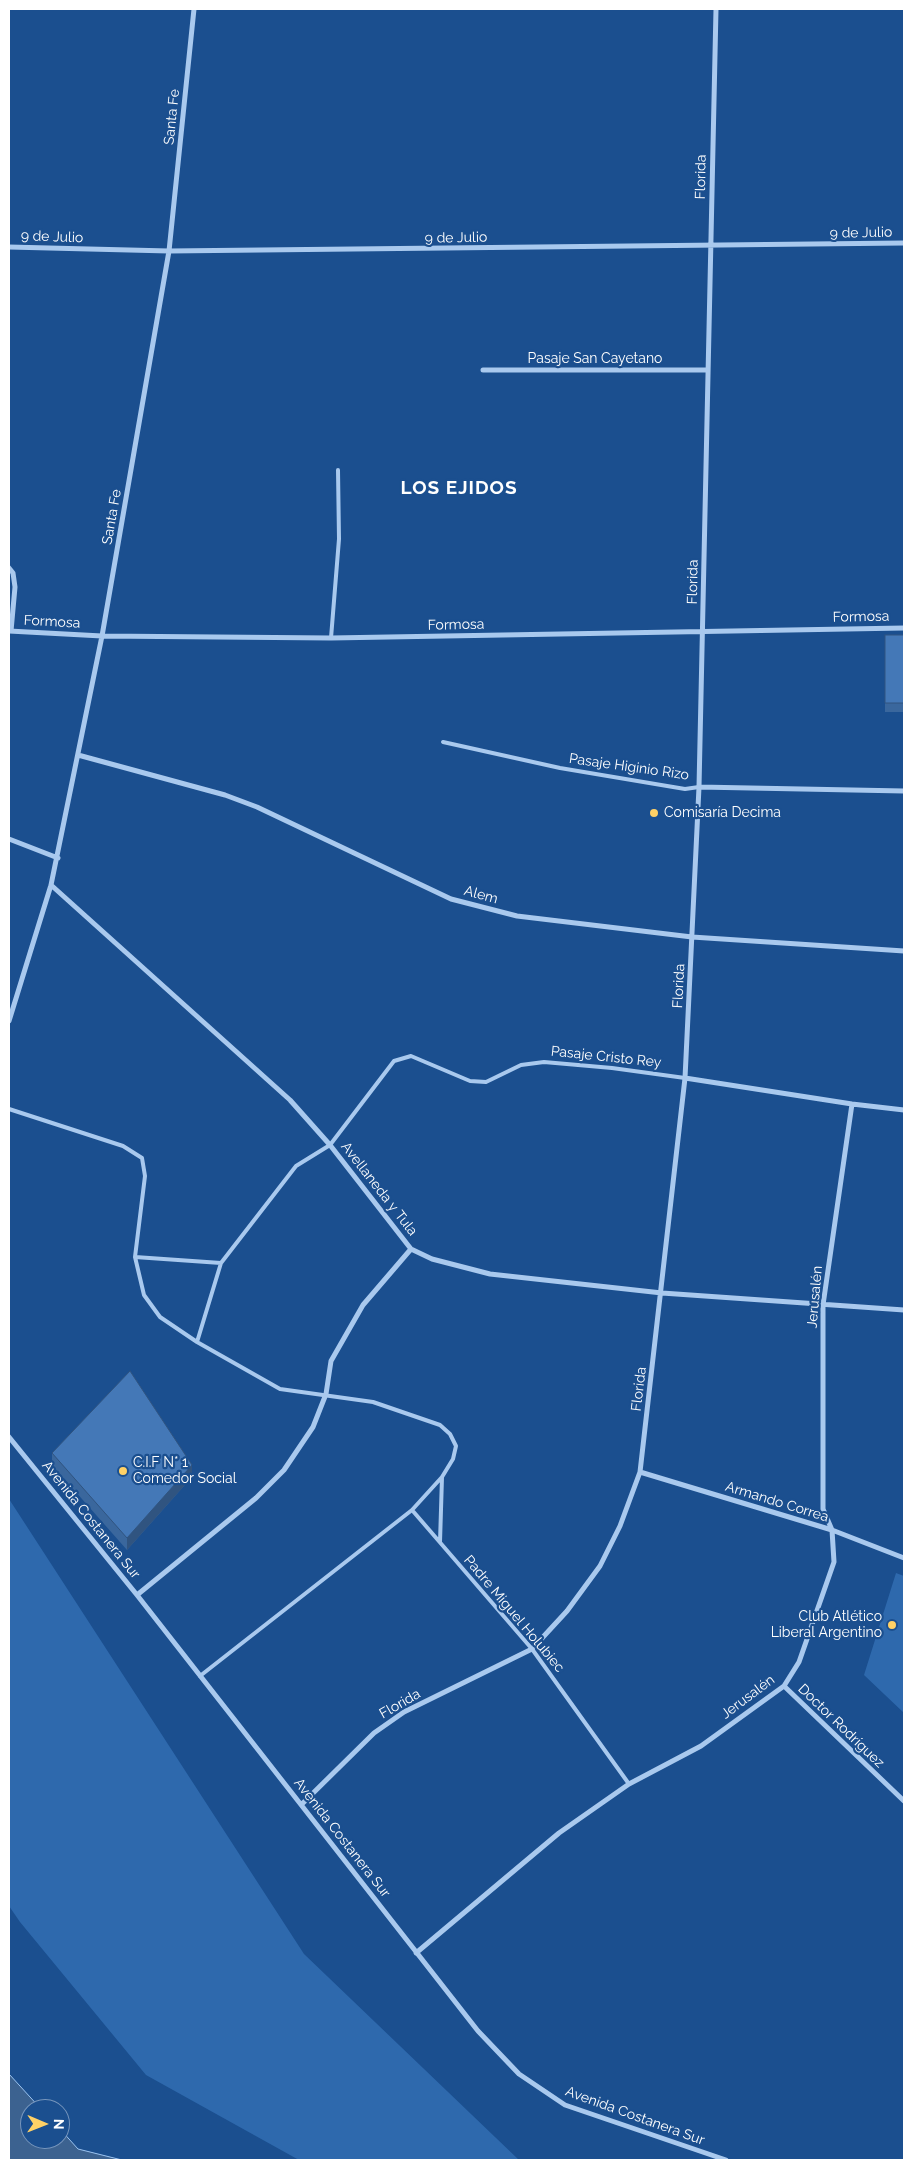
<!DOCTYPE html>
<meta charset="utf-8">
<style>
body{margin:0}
#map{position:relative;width:913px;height:2169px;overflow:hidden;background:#1b4f8f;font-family:Raleway,sans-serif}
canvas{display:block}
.frame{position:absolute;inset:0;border:10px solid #fff;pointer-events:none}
.north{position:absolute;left:20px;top:2099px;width:50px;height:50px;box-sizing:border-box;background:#1b4f8f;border:1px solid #7695bc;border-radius:50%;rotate:91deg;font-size:14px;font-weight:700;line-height:20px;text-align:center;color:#fff}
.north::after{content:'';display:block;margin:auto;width:18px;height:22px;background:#ffd166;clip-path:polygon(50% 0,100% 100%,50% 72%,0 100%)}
</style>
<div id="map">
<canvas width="913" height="2169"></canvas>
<div class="frame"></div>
<div class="north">N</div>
</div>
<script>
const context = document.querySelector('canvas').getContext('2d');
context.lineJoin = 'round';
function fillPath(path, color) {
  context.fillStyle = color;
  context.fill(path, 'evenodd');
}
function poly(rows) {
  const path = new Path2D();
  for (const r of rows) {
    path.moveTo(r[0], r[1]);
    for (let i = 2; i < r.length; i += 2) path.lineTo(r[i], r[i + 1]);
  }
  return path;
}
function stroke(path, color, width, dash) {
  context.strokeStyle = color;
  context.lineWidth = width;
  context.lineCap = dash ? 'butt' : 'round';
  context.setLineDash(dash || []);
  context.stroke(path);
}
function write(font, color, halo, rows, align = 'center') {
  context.font = font + ' Raleway,sans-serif';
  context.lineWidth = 4.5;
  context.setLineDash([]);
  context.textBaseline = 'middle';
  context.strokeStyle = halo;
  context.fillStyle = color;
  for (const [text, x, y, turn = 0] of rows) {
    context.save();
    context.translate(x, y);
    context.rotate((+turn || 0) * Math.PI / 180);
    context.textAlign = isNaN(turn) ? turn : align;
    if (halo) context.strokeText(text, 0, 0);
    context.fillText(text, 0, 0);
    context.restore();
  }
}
fillPath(poly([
 [9,1499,304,1954,519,2160,299,2160,146,2075,20,1922,9,1906],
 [896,1573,904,1576,904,1713,864,1675]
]), '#2e69ad');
const water = poly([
 [9,2074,41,2109,30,2109,30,2139,60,2139,60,2129,78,2149,122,2160,9,2160,9,2074]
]);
fillPath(water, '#3c6290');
stroke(water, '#9cc4f0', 1);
stroke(poly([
 [331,638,339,539,338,470],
 [443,742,560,768,685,789,699,787],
 [9,1109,123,1146,142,1158,145,1176,135,1257,144,1295,160,1317,197,1342,280,1389,373,1402,440,1425,450,1434,456,1446,453,1459,442,1477,412,1510,200,1676],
 [135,1257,221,1263],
 [197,1342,221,1263,296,1166,330,1145,394,1061,411,1056,470,1081,486,1082,521,1065,544,1062,612,1068,685,1078],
 [412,1510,532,1649,629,1784],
 [440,1542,442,1477]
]), '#a9c9ee', 4);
stroke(poly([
 [9,247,169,251,904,243],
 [483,370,708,370],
 [9,568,13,573,15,587,11,631],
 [9,631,102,636,331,638,904,628],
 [78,755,225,795,257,807,451,899,517,916,692,937,904,951],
 [699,787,904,791],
 [9,839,58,858],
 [51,885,290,1100,330,1145,411,1249,432,1259,490,1274,662,1293,904,1310],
 [9,1021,51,885,102,636,169,251,194,9],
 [685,1078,852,1104,904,1110],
 [9,1437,137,1595,478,2031,519,2074,565,2105,726,2160],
 [640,1472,832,1530,904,1558],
 [137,1595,256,1498,284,1470,313,1427,326,1394,331,1361,363,1305,411,1249],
 [784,1686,904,1801],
 [302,1804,374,1733,404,1712,532,1649,567,1611,600,1566,620,1526,640,1472,685,1078,699,787,716,9],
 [416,1953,559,1833,629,1784,701,1746,784,1686,799,1662,834,1562,832,1530,823,1509,823,1305,852,1104]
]), '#a9c9ee', 5);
fillPath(poly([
 [885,635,904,635,904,712,885,712],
 [52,1453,192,1477,127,1550,52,1465]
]), '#3a679d');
fillPath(poly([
 [192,1465,192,1477,127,1550,127,1538]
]), '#305480');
const building = poly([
 [885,635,904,635,904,703,885,703,885,635],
 [130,1371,192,1465,127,1538,52,1453,130,1371]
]);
fillPath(building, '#4478b7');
stroke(building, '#305480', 1);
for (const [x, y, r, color] of [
 [654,813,5,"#ffd166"],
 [123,1471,5,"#ffd166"],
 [892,1625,5,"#ffd166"]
]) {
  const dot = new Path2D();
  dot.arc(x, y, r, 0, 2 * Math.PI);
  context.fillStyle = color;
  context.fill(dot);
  stroke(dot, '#1b4f8f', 2);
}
write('14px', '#fff', '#1b4f8f', [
 ["Santa Fe",172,117,-84],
 ["Florida",701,177,-89],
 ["9 de Julio",861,233,-1],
 ["9 de Julio",52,237,2],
 ["9 de Julio",456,238,-1],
 ["Pasaje San Cayetano",595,359],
 ["Santa Fe",112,517,-80],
 ["Florida",693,582,-89],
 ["Formosa",861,617,-1],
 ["Formosa",52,622,3],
 ["Formosa",456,625,-1],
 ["Pasaje Higinio Rizo",629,767,8],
 ["Alem",481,895,15],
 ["Florida",679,986,-87],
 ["Pasaje Cristo Rey",606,1057,6],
 ["Avellaneda y Tula",379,1189,52],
 ["Jerusalén",815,1297,-85],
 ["Florida",639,1389,-83],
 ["Armando Correa",777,1502,17],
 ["Avenida Costanera Sur",91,1520,51],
 ["Padre Miguel Holubiec",514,1614,50],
 ["Jerusalén",748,1697,-37],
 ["Florida",400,1704,-30],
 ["Doctor Rodríguez",841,1726,44],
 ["Avenida Costanera Sur",342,1838,52],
 ["Avenida Costanera Sur",635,2116,20]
]);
write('14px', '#fff', '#1b4f8f', [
 ["Comisaría Decima",664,813],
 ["C.I.F N* 1",133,1463],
 ["Comedor Social",133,1479],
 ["Club Atlético",882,1617,"right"],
 ["Liberal Argentino",882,1633,"right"]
], 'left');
context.letterSpacing = '1px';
write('bold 19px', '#fff', '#1b4f8f', [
 ["LOS EJIDOS",459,488]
]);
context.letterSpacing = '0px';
</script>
